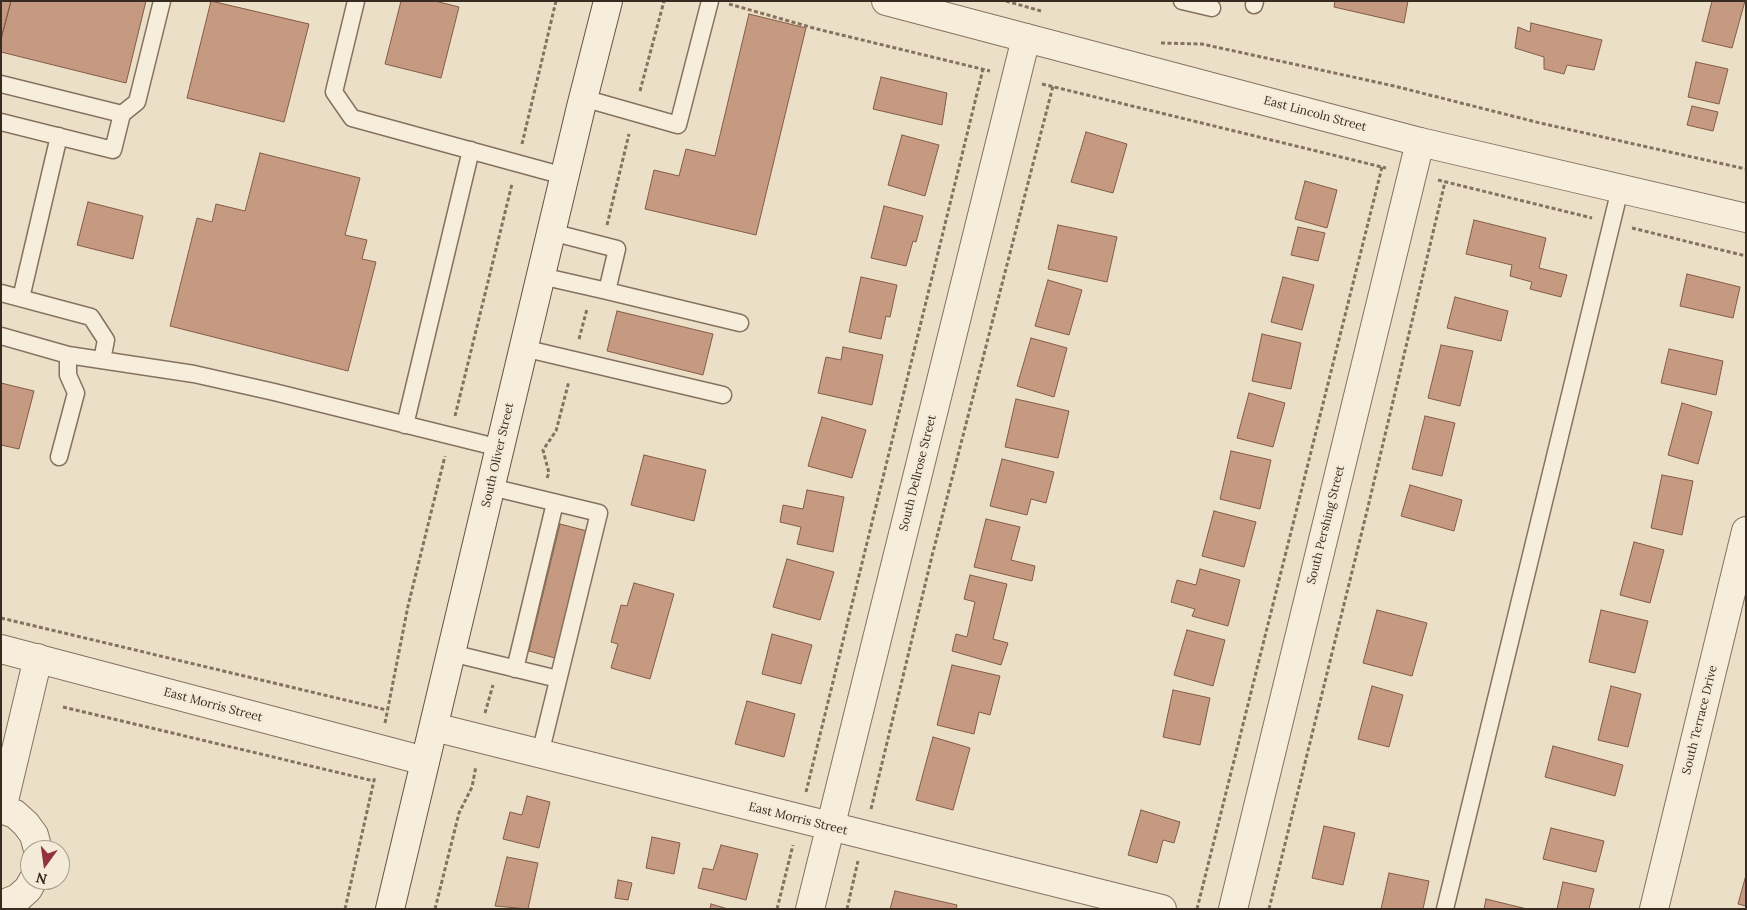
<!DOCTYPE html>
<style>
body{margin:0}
#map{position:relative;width:1747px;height:910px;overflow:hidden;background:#ebdfc8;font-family:Lora,serif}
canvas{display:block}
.frame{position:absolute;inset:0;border:2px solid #382b21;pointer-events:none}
.north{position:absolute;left:20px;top:840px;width:50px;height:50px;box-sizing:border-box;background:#f3ead7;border:1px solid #a89e8e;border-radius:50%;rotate:194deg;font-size:14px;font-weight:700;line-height:20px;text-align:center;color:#382b21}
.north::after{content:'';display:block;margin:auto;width:18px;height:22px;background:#913339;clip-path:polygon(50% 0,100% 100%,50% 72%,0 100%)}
</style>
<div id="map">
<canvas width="1747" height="910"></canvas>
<div class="frame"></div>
<div class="north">N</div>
</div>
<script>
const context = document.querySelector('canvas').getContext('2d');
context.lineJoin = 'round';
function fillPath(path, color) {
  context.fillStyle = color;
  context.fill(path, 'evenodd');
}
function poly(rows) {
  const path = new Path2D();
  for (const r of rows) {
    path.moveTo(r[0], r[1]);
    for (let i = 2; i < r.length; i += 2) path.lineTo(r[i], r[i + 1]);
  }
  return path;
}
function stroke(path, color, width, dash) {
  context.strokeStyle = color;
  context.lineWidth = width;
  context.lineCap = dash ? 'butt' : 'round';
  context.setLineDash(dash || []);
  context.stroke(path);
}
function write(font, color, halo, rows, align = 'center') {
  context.font = font + ' Lora,serif';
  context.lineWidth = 4.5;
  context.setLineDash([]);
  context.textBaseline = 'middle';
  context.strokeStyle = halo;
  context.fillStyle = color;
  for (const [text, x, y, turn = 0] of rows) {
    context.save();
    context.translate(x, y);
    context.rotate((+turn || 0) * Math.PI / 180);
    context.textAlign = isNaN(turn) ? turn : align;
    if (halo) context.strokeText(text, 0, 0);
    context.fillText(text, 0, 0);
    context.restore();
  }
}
const building = poly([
 [1,1,11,1,1,39,1,1],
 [11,1,146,1,126,83,1,52,1,39,11,1],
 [211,1,309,24,284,122,187,98,211,1],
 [401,1,435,1,459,7,441,78,385,64,401,1],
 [1335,1,1408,1,1404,23,1334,7,1335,1],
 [1712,1,1745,1,1732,48,1702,41,1712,1],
 [749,14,806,28,756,235,645,209,654,170,679,176,686,149,715,156,749,14],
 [1531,23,1602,40,1594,70,1567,65,1564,74,1544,69,1544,57,1515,48,1518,27,1530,32,1531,23],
 [1696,62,1728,69,1719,104,1688,97,1696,62],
 [881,77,947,93,942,125,873,109,881,77],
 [1692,106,1718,112,1713,131,1687,125,1692,106],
 [1086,132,1127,144,1113,193,1071,182,1086,132],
 [902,135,939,145,925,196,888,185,902,135],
 [260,153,360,178,345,235,367,240,362,259,376,262,348,371,170,326,197,218,212,222,216,204,245,211,260,153],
 [1305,181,1337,190,1327,228,1295,219,1305,181],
 [88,202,143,216,133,259,77,245,88,202],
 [884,206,923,216,916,242,913,241,906,266,871,258,884,206],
 [1474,220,1546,238,1539,268,1567,275,1561,297,1530,289,1532,282,1510,276,1512,265,1466,254,1474,220],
 [1058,225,1117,237,1107,282,1048,269,1058,225],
 [1298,227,1325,233,1318,261,1291,255,1298,227],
 [1687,274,1740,287,1733,318,1680,306,1687,274],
 [861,277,897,285,890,317,886,316,881,339,849,332,861,277],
 [1283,277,1314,285,1302,330,1271,322,1283,277],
 [1048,280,1082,290,1069,335,1035,326,1048,280],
 [1455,297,1508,311,1501,341,1447,328,1455,297],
 [617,311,713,334,703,375,607,351,617,311],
 [1262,334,1301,343,1291,389,1252,381,1262,334],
 [1031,338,1067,348,1054,397,1017,386,1031,338],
 [1441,345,1473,351,1460,406,1428,398,1441,345],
 [843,347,883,355,872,405,818,393,826,357,841,360,843,347],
 [1669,349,1723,361,1716,395,1661,383,1669,349],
 [1,383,34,391,19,449,1,445,1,383],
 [1249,393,1285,403,1273,447,1237,438,1249,393],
 [1016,399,1069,411,1058,458,1005,447,1016,399],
 [1682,403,1712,412,1698,464,1668,455,1682,403],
 [1425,416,1455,423,1442,476,1412,469,1425,416],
 [822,417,866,430,852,478,808,466,822,417],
 [1231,451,1271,460,1260,509,1220,499,1231,451],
 [644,455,706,470,694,521,631,505,644,455],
 [1002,459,1054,472,1046,503,1031,499,1027,515,990,506,1002,459],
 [1662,475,1693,481,1682,535,1651,528,1662,475],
 [1410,485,1462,500,1454,531,1401,516,1410,485],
 [807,490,844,497,833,552,797,544,801,527,780,522,783,505,803,509,807,490],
 [1214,511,1256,522,1244,567,1202,556,1214,511],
 [986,519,1020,527,1011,560,1035,566,1032,581,974,567,986,519],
 [560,524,587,531,555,658,529,651,560,524],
 [1634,542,1664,550,1650,603,1620,595,1634,542],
 [787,559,834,572,820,620,773,607,787,559],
 [1200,569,1240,580,1228,626,1192,616,1195,609,1171,602,1177,580,1196,585,1200,569],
 [970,575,1007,584,993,639,1008,643,1001,665,952,651,956,634,967,637,975,602,964,599,970,575],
 [634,583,674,594,650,679,611,668,618,644,611,642,621,605,627,606,634,583],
 [1377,610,1427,623,1412,676,1363,663,1377,610],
 [1601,610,1648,621,1635,673,1589,662,1601,610],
 [1187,630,1225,640,1213,686,1174,675,1187,630],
 [772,634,812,645,801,684,762,674,772,634],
 [952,665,1000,676,990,715,979,712,974,734,937,725,952,665],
 [1372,686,1403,695,1389,747,1358,739,1372,686],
 [1611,686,1641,694,1628,747,1598,740,1611,686],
 [1173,690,1210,698,1200,745,1163,737,1173,690],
 [747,701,795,714,784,757,735,744,747,701],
 [933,737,970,748,953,810,916,800,933,737],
 [1553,746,1623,765,1615,796,1545,777,1553,746],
 [527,796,550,802,539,848,503,839,510,812,522,815,527,796],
 [1141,810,1180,822,1174,843,1163,840,1157,863,1128,855,1141,810],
 [1324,826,1355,833,1343,885,1312,878,1324,826],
 [1551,828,1604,841,1596,872,1543,859,1551,828],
 [652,837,680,843,674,874,646,868,652,837],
 [721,845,758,854,746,900,698,888,703,868,713,870,721,845],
 [507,857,538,863,528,909,495,906,507,857],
 [1389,873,1429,881,1423,909,1381,909,1389,873],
 [1746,875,1746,906,1738,904,1746,875],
 [618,880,632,883,628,900,615,898,618,880],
 [1563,882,1594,889,1589,909,1557,909,1563,882],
 [895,891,957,905,956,909,890,909,895,891],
 [1486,899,1527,909,1484,909,1486,899],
 [711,904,728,909,710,909,711,904]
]);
fillPath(building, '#c69a81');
stroke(building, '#835b46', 1);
const service = poly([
 [356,1,334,92,352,118,564,176],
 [1182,1,1212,8],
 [1254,5,1255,1],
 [1,84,122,114,137,102,162,1],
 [583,98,678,125,710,1],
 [1,122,113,150,122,114],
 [541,276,607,291,617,249,551,232],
 [607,291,740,323],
 [1,293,91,317,106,340,102,360],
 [21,298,59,136],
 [1,336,68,355,194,374,274,392,500,448],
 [523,348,723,395],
 [405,425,471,150],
 [59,457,76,393,68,375,68,355],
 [491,487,599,513,540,754],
 [451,653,558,679],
 [515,669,555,503],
 [1445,909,1620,189]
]);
const minor = poly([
 [1,649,425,761],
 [434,727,1162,909],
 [1,809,15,814,26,824,34,835,38,850],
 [2,809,38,658],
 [1,905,18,898,28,889,33,880],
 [810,909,1026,38],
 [1233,909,1420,142],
 [1654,909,1746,531]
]);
const tertiary = poly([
 [886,1,1420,142,1746,218]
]);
const secondary = poly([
 [390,909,581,107,608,1]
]);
stroke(service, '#86715f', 19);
stroke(minor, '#86715f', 30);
stroke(tertiary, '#86715f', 30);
stroke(secondary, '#685342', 30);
stroke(poly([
 [1006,1,1041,11],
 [729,4,817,29,990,71],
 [1161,43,1202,44,1394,86,1540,123,1746,169],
 [1042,84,1386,168],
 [640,91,664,1],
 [522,144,556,1],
 [1438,180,1592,218],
 [607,225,629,134],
 [1632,228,1746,256],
 [579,339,587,309],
 [455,416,512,184],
 [547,478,549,473,543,450,556,431,569,381],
 [1,618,387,710],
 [63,707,374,781],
 [485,713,493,685],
 [385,723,408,606,445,456],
 [806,792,983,69],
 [871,809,932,556,1053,86],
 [345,909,375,776],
 [435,909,459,813,472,787,476,766],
 [777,909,793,845],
 [847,909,858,861],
 [1197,909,1382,167],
 [1269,909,1367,511,1445,182]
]), '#86715f', 3, [4, 2.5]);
stroke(service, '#f7eddb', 16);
stroke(minor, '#f7eddb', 28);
stroke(tertiary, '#f7eddb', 28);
stroke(secondary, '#f7eddb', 28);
write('12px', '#382b21', '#f3ead7', [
 ["East Lincoln Street",1315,114,15],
 ["South Oliver Street",498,455,-77],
 ["South Dellrose Street",918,473,-76],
 ["South Pershing Street",1326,525,-76],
 ["East Morris Street",213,705,15],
 ["South Terrace Drive",1700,720,-76],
 ["East Morris Street",798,819,14]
]);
</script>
